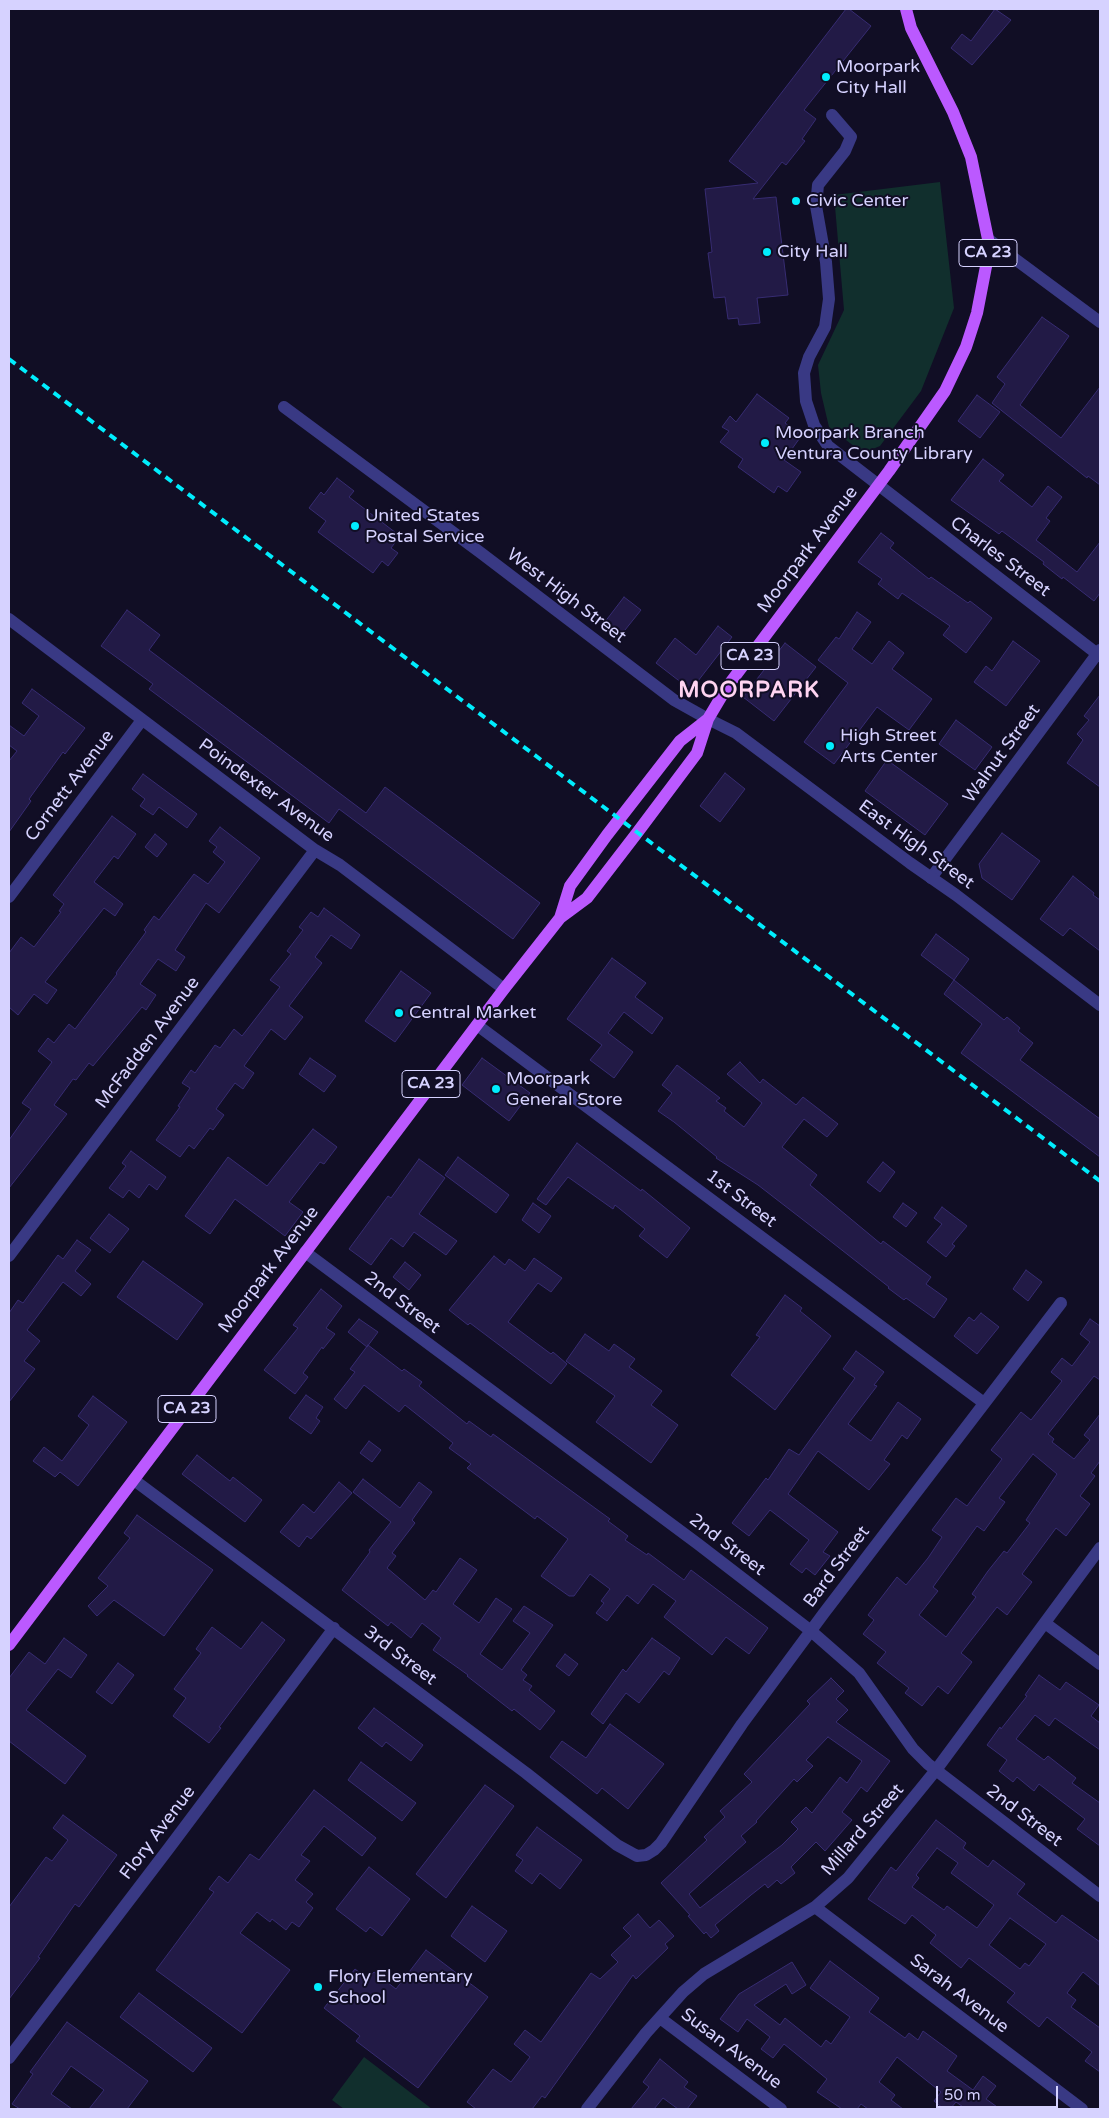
<!DOCTYPE html>
<style>
body{margin:0}
#map{position:relative;width:1109px;height:2118px;overflow:hidden;background:#110e25;font-family:"Varela Round",sans-serif}
canvas{display:block}
.frame{position:absolute;inset:0;border:10px solid #d6d2ff;pointer-events:none}
.scale{position:absolute;left:936px;top:2086px;width:122px;height:22px;box-sizing:border-box;border:2px solid #d6d2ff;border-top:0;padding-left:6px;font-size:15px;line-height:18px;white-space:nowrap;color:#d6d2ff;-webkit-text-stroke:4px #110e25;paint-order:stroke}
</style>
<div id="map">
<canvas width="1109" height="2118"></canvas>
<div class="frame"></div>
<div class="scale">50 m</div>
</div>
<script>
const context = document.querySelector('canvas').getContext('2d');
context.lineJoin = 'round';
function fillPath(path, color) {
  context.fillStyle = color;
  context.fill(path, 'evenodd');
}
function poly(rows) {
  const path = new Path2D();
  for (const r of rows) {
    path.moveTo(r[0], r[1]);
    for (let i = 2; i < r.length; i += 2) path.lineTo(r[i], r[i + 1]);
  }
  return path;
}
function stroke(path, color, width, dash) {
  context.strokeStyle = color;
  context.lineWidth = width;
  context.lineCap = dash ? 'butt' : 'round';
  context.setLineDash(dash || []);
  context.stroke(path);
}
function write(font, color, halo, rows, align = 'center') {
  context.font = font + ' "Varela Round",sans-serif';
  context.lineWidth = 4;
  context.setLineDash([]);
  context.textBaseline = 'middle';
  context.strokeStyle = halo;
  context.fillStyle = color;
  for (const [text, x, y, turn = 0] of rows) {
    context.save();
    context.translate(x, y);
    context.rotate((+turn || 0) * Math.PI / 180);
    context.textAlign = isNaN(turn) ? turn : align;
    if (halo) context.strokeText(text, 0, 0);
    context.fillText(text, 0, 0);
    context.restore();
  }
}
fillPath(poly([
 [940,182,954,308,921,391,880,446,863,453,829,427,821,393,818,365,844,310,834,195],
 [364,2057,432,2109,344,2109,332,2100]
]), '#112f2d');
const building = poly([
 [846,9,849,9,871,26,804,110,816,119,802,139,805,141,786,165,782,162,753,199,776,197,788,295,757,298,760,323,739,325,738,318,728,319,725,297,714,298,708,253,712,252,705,189,758,183,729,161,846,9],
 [995,9,1011,20,972,65,951,48,962,34,971,41,995,9],
 [1042,317,1069,336,1020,405,1061,438,1100,387,1100,485,1088,476,1087,478,992,403,1005,384,997,377,1042,317],
 [757,394,789,418,785,423,802,435,784,460,801,472,787,492,778,486,774,493,738,467,743,459,720,442,729,431,722,427,730,416,736,422,757,394],
 [977,395,1000,412,980,438,958,421,977,395],
 [983,459,1004,475,999,481,1032,507,1048,486,1062,497,1046,518,1050,521,1036,540,1077,572,1100,542,1100,593,1094,601,1063,577,1062,579,1043,564,1044,562,1002,531,999,534,951,500,983,459],
 [337,478,354,491,349,497,400,536,391,548,398,553,388,566,382,561,373,573,318,532,326,521,309,508,321,492,324,495,337,478],
 [881,533,894,543,890,548,929,579,931,577,968,603,970,601,992,618,966,653,943,635,950,626,902,593,898,599,878,584,882,579,858,562,881,533],
 [624,597,641,610,617,640,601,627,624,597],
 [127,610,160,635,149,650,366,813,385,787,540,903,513,939,339,809,329,823,149,689,153,684,101,646,127,610],
 [857,612,871,622,852,649,872,664,889,641,904,653,892,669,932,699,909,730,877,707,834,764,804,742,848,683,818,660,836,637,839,639,857,612],
 [718,626,732,637,691,690,656,663,675,638,696,655,718,626],
 [1013,641,1040,661,1006,706,974,682,986,666,992,671,1013,641],
 [785,643,816,667,774,721,743,697,785,643],
 [32,689,85,728,65,754,63,752,29,799,31,801,9,832,9,761,17,751,9,745,9,725,24,736,39,716,22,703,32,689],
 [1100,695,1100,787,1067,763,1083,740,1077,734,1089,720,1084,716,1100,695],
 [956,720,992,747,975,770,939,744,956,720],
 [887,760,948,804,925,835,865,791,887,760],
 [725,773,745,789,720,822,700,806,725,773],
 [143,774,197,814,187,828,159,807,153,815,140,806,145,799,132,789,143,774],
 [112,816,136,834,118,859,114,856,94,882,123,904,115,916,104,908,45,982,57,990,47,1004,34,994,18,1015,9,1007,9,953,21,937,34,947,61,912,59,911,64,904,53,895,112,816],
 [220,827,260,858,219,913,206,903,175,950,185,957,176,971,158,959,140,984,156,995,146,1010,142,1007,93,1066,89,1063,76,1080,73,1079,54,1105,67,1114,9,1188,9,1140,31,1109,22,1103,52,1062,38,1051,48,1038,54,1043,69,1024,75,1029,117,974,116,973,146,932,144,930,154,916,159,920,194,874,208,884,225,862,213,852,217,847,209,841,220,827],
 [1002,833,1040,861,1012,900,982,878,979,864,1002,833],
 [155,834,167,844,157,857,145,847,155,834],
 [1073,876,1094,893,1093,895,1100,900,1100,951,1070,928,1063,936,1040,919,1073,876],
 [324,908,360,935,351,949,331,935,315,957,322,963,289,1006,303,1017,285,1040,271,1029,244,1066,254,1073,243,1089,235,1083,216,1109,224,1115,213,1130,210,1128,194,1149,189,1145,180,1157,156,1140,180,1107,178,1106,190,1088,182,1083,191,1070,195,1073,215,1045,220,1048,234,1029,242,1036,280,987,270,980,291,954,287,951,303,930,299,927,311,912,318,917,324,908],
 [936,934,969,959,954,980,921,955,936,934],
 [612,958,646,983,635,997,663,1018,652,1034,624,1012,608,1033,633,1052,614,1078,590,1060,602,1045,567,1019,612,958],
 [401,971,431,993,395,1042,365,1021,401,971],
 [954,980,1004,1020,1007,1017,1020,1028,1018,1031,1033,1043,1020,1060,1100,1119,1100,1157,961,1053,982,1024,944,994,954,980],
 [310,1058,336,1076,324,1092,299,1074,310,1058],
 [482,1058,530,1093,509,1121,462,1085,482,1058],
 [740,1062,760,1083,763,1079,796,1105,803,1097,838,1124,827,1137,804,1119,782,1147,817,1175,810,1185,881,1244,883,1241,931,1277,926,1284,947,1299,934,1318,906,1298,904,1300,888,1288,889,1287,824,1236,758,1185,716,1158,717,1157,674,1122,658,1111,672,1093,662,1085,677,1065,720,1098,716,1101,726,1108,724,1111,744,1127,762,1103,727,1074,740,1062],
 [313,1129,337,1147,324,1164,320,1162,289,1202,303,1212,285,1236,235,1199,210,1234,185,1216,228,1157,267,1186,313,1129],
 [577,1143,641,1191,642,1189,690,1228,667,1258,639,1236,645,1229,615,1205,613,1209,568,1177,546,1205,537,1199,577,1143],
 [131,1151,166,1177,157,1190,149,1184,139,1198,129,1190,123,1198,109,1188,126,1166,122,1163,131,1151],
 [458,1157,509,1195,496,1213,445,1175,458,1157],
 [419,1159,445,1178,419,1214,457,1241,446,1255,414,1232,403,1247,391,1238,371,1265,349,1249,388,1196,391,1198,419,1159],
 [883,1162,895,1172,880,1192,867,1182,883,1162],
 [533,1203,551,1216,539,1233,522,1220,533,1203],
 [903,1203,917,1213,906,1227,893,1217,903,1203],
 [942,1207,967,1226,952,1244,955,1246,946,1257,927,1242,942,1224,934,1218,942,1207],
 [109,1214,129,1229,110,1253,90,1238,109,1214],
 [77,1240,91,1250,75,1271,91,1284,81,1296,63,1282,27,1330,40,1341,24,1361,35,1369,9,1402,9,1313,18,1300,23,1303,58,1255,63,1259,77,1240],
 [494,1256,505,1265,509,1259,525,1271,534,1258,562,1278,551,1292,538,1283,508,1322,551,1354,553,1352,567,1364,551,1384,470,1323,468,1325,449,1310,494,1256],
 [143,1261,203,1304,177,1340,117,1297,143,1261],
 [405,1262,421,1275,409,1290,393,1277,405,1262],
 [1026,1270,1042,1282,1028,1301,1013,1289,1026,1270],
 [321,1289,342,1306,326,1328,335,1334,323,1349,322,1347,303,1373,308,1377,295,1394,264,1370,298,1328,293,1325,321,1289],
 [785,1295,802,1308,800,1311,831,1336,775,1410,731,1375,760,1337,756,1335,785,1295],
 [981,1313,999,1327,977,1354,954,1336,969,1317,974,1321,981,1313],
 [359,1319,378,1332,367,1347,348,1332,359,1319],
 [1090,1319,1100,1326,1100,1380,1094,1376,1048,1434,1054,1439,1052,1442,1074,1459,1090,1440,1084,1435,1100,1414,1100,1461,1091,1473,1095,1476,1080,1496,1090,1504,1066,1536,1056,1528,1022,1574,1032,1582,1007,1615,997,1607,961,1653,972,1662,948,1694,938,1686,922,1706,905,1693,909,1688,877,1663,886,1652,863,1634,874,1620,868,1615,897,1577,906,1585,928,1558,942,1537,932,1530,956,1498,967,1506,1002,1459,991,1450,1021,1412,1031,1420,1062,1381,1051,1372,1062,1358,1072,1366,1090,1342,1080,1334,1090,1319],
 [1033,1454,1057,1474,1026,1520,1030,1523,1007,1553,1004,1551,988,1571,972,1594,976,1597,946,1637,919,1615,938,1591,933,1587,977,1526,984,1531,1005,1502,999,1498,1033,1454],
 [585,1334,609,1351,614,1344,635,1359,629,1367,662,1391,651,1405,678,1425,651,1463,596,1422,615,1396,566,1361,585,1334],
 [368,1345,402,1371,404,1369,422,1382,419,1386,467,1424,469,1421,491,1437,493,1434,610,1519,608,1521,628,1536,625,1540,647,1555,648,1553,684,1580,691,1570,768,1628,749,1654,726,1637,712,1655,664,1617,676,1601,653,1584,638,1604,627,1595,607,1621,596,1613,604,1603,601,1601,610,1589,590,1574,574,1596,569,1596,541,1576,568,1539,537,1516,535,1519,467,1468,471,1464,449,1448,453,1443,405,1405,399,1412,364,1385,346,1409,334,1399,355,1372,350,1369,368,1345],
 [856,1351,884,1372,874,1385,877,1386,848,1424,871,1441,898,1402,921,1419,907,1439,902,1435,884,1460,890,1464,869,1490,818,1451,788,1494,838,1532,823,1552,830,1556,815,1575,806,1568,802,1573,790,1564,809,1540,770,1510,749,1536,732,1523,766,1478,768,1480,789,1449,799,1455,855,1378,843,1369,856,1351],
 [306,1395,323,1407,316,1418,320,1421,311,1434,289,1418,306,1395],
 [93,1396,127,1422,78,1486,60,1472,55,1477,33,1461,44,1447,62,1461,89,1425,78,1416,93,1396],
 [369,1441,381,1450,372,1462,360,1453,369,1441],
 [197,1455,230,1481,233,1477,262,1500,245,1522,182,1474,197,1455],
 [363,1479,400,1508,419,1482,432,1492,412,1520,415,1523,392,1553,396,1556,387,1568,425,1600,433,1590,436,1592,460,1558,477,1570,453,1604,479,1623,496,1598,512,1609,480,1654,502,1670,530,1633,513,1621,524,1606,553,1625,521,1670,527,1675,523,1680,532,1686,529,1690,555,1711,540,1730,514,1709,512,1711,467,1676,468,1675,433,1650,441,1638,422,1623,411,1638,391,1622,388,1626,342,1590,370,1552,369,1550,391,1522,353,1492,363,1479],
 [339,1482,352,1493,311,1539,307,1536,299,1547,280,1532,303,1504,314,1513,339,1482],
 [137,1515,213,1570,164,1636,114,1600,97,1616,88,1606,108,1586,98,1578,130,1538,124,1533,137,1515],
 [262,1622,285,1640,219,1727,221,1728,209,1743,173,1716,186,1698,174,1689,201,1653,196,1649,212,1627,241,1649,262,1622],
 [64,1638,87,1655,71,1678,58,1669,26,1710,86,1756,65,1784,9,1741,9,1678,29,1652,45,1664,64,1638],
 [652,1638,680,1658,669,1675,664,1671,639,1703,626,1693,603,1724,591,1714,623,1669,626,1672,652,1638],
 [565,1654,578,1664,569,1676,556,1666,565,1654],
 [118,1663,134,1675,112,1704,96,1692,118,1663],
 [1039,1675,1060,1690,1066,1682,1099,1705,1091,1716,1100,1723,1100,1750,1055,1718,1049,1726,1035,1715,1016,1739,1044,1760,1048,1756,1076,1778,1072,1783,1100,1803,1100,1846,1077,1829,1085,1819,1039,1784,1034,1791,1017,1777,1013,1782,999,1771,1007,1760,987,1745,1000,1727,1001,1729,1027,1696,1025,1695,1039,1675],
 [831,1678,844,1691,836,1699,848,1710,836,1722,890,1761,867,1792,861,1787,842,1812,852,1820,825,1851,816,1842,791,1867,795,1873,781,1884,777,1880,768,1888,765,1884,751,1895,715,1925,719,1931,711,1938,706,1932,704,1934,688,1916,690,1915,661,1883,707,1840,704,1837,725,1817,720,1811,752,1782,744,1774,810,1704,807,1701,831,1678],
 [828,1737,862,1761,847,1783,840,1777,812,1813,806,1807,791,1822,798,1829,782,1845,700,1908,689,1894,746,1842,741,1836,757,1822,756,1821,794,1779,797,1782,813,1766,806,1760,828,1737],
 [374,1708,423,1745,411,1761,386,1742,382,1747,358,1728,374,1708],
 [610,1724,664,1764,628,1809,602,1788,597,1794,550,1757,562,1741,586,1758,610,1724],
 [361,1762,416,1803,402,1821,348,1780,361,1762],
 [485,1785,514,1806,446,1898,416,1874,485,1785],
 [314,1790,376,1838,362,1856,324,1826,301,1855,310,1861,295,1880,313,1894,306,1902,313,1908,299,1927,292,1922,286,1930,272,1919,270,1922,257,1912,240,1933,290,1970,242,2033,156,1970,214,1892,209,1889,219,1876,228,1883,250,1854,259,1860,314,1790],
 [63,1815,117,1855,79,1907,75,1904,38,1957,40,1958,9,1999,9,1907,46,1857,52,1861,68,1840,53,1828,63,1815],
 [936,1820,966,1843,963,1848,988,1867,993,1860,1025,1884,1017,1894,1056,1923,1062,1915,1100,1942,1100,1986,1083,1972,1067,1993,1076,2000,1071,2007,1100,2028,1100,2072,1085,2061,1092,2052,1047,2017,1039,2027,1007,2002,1015,1993,969,1958,961,1968,930,1943,936,1935,912,1915,905,1924,868,1899,891,1867,896,1871,936,1820],
 [937,1848,958,1863,951,1873,994,1905,977,1928,947,1906,944,1910,912,1887,919,1878,916,1875,937,1848],
 [1010,1918,1046,1944,1029,1966,1025,1963,1020,1969,989,1945,1010,1918],
 [537,1827,582,1860,560,1889,540,1873,532,1884,515,1871,523,1860,516,1855,537,1827],
 [369,1867,410,1899,382,1936,370,1927,366,1932,336,1909,369,1867],
 [472,1906,507,1931,485,1962,451,1936,472,1906],
 [638,1914,650,1928,659,1920,674,1936,665,1944,668,1948,636,1979,633,1975,545,2098,542,2096,532,2109,476,2109,467,2102,493,2069,511,2082,530,2057,514,2044,525,2030,541,2042,591,1973,600,1979,618,1962,611,1955,631,1936,623,1928,638,1914],
 [426,1950,488,1997,418,2088,356,2041,360,2036,324,2008,355,1969,368,1979,374,1972,396,1989,426,1950],
 [830,1961,879,1998,869,2012,905,2038,909,2033,918,2040,923,2031,957,2056,947,2071,973,2090,983,2076,996,2086,986,2099,1000,2109,966,2109,956,2102,950,2109,944,2109,934,2101,941,2092,897,2057,879,2082,895,2095,891,2100,903,2109,868,2109,861,2104,857,2109,842,2109,817,2092,827,2079,784,2044,773,2058,761,2049,770,2037,747,2019,738,2032,720,2019,739,1994,792,1962,806,1985,792,1994,786,1984,754,2005,780,2025,785,2018,821,2047,826,2040,831,2044,850,2017,810,1988,830,1961],
 [139,1993,212,2048,193,2072,120,2017,139,1993],
 [67,2022,148,2081,127,2109,89,2109,104,2090,71,2066,51,2094,72,2109,20,2109,12,2104,33,2074,30,2072,67,2022],
 [660,2059,688,2082,684,2087,697,2096,687,2109,678,2109,663,2098,654,2109,631,2109,649,2087,643,2082,660,2059]
]);
fillPath(building, '#221a46');
stroke(building, '#372c72', 1);
stroke(poly([
 [832,115,851,137,845,151,818,185,816,206,826,262,829,299,825,327,809,357,804,373,806,401,814,425,828,446,1100,656],
 [988,239,1100,322],
 [284,407,481,553,674,700,708,719],
 [9,619,315,850,340,865,504,989],
 [931,878,1100,650],
 [9,897,142,720],
 [477,1025,984,1403],
 [305,1252,698,1544,811,1631,859,1673,913,1749,928,1764,1100,1896],
 [9,1256,315,850],
 [134,1480,526,1773,617,1845,637,1856,646,1855,654,1850,661,1843,742,1724,824,1613,1061,1303],
 [1045,1623,1100,1664],
 [815,1907,1082,2109],
 [660,2018,781,2109],
 [9,2058,169,1848,334,1628],
 [587,2109,646,2033,683,1992,704,1974,815,1907,848,1878,936,1770,1100,1548]
]), '#393984', 12);
stroke(poly([
 [708,719,736,733,910,863,956,895,1100,1005]
]), '#393984', 12);
stroke(poly([
 [560,918,570,886,607,835,680,741,708,719],
 [9,1645,504,989,560,918,587,898,637,833,697,753,708,719,727,687,889,471,945,391,966,347,977,313,988,256,988,239,971,157,953,112,911,28,906,9]
]), '#bb59ff', 12);
stroke(poly([
 [9,359,1100,1181]
]), '#00edfd', 4, [8, 6]);
for (const [x, y, r, color] of [
 [826,77,5,"#00edfd"],
 [796,201,5,"#00edfd"],
 [767,252,5,"#00edfd"],
 [765,443,5,"#00edfd"],
 [355,526,5,"#00edfd"],
 [830,746,5,"#00edfd"],
 [399,1013,5,"#00edfd"],
 [496,1089,5,"#00edfd"],
 [318,1987,5,"#00edfd"]
]) {
  const dot = new Path2D();
  dot.arc(x, y, r, 0, 2 * Math.PI);
  context.fillStyle = color;
  context.fill(dot);
  stroke(dot, '#110e25', 2);
}
for (const [x, y, w] of [
 [988,253,58],
 [750,656,58],
 [431,1084,58],
 [187,1409,58]
]) {
  const box = new Path2D();
  box.roundRect(x - w / 2, y - 13.5, w, 27, 4);
  context.fillStyle = '#110e25';
  context.fill(box);
  stroke(box, '#d6d2ff', 1);
}
write('bold 16px', '#d6d2ff', null, [
 ["CA 23",988,253],
 ["CA 23",750,656],
 ["CA 23",431,1084],
 ["CA 23",187,1409]
]);
write('18px', '#d6d2ff', '#110e25', [
 ["Moorpark",836,67],
 ["City Hall",836,88],
 ["Civic Center",806,201],
 ["City Hall",777,252],
 ["Moorpark Branch",775,433],
 ["Ventura County Library",775,454],
 ["United States",365,516],
 ["Postal Service",365,537],
 ["High Street",840,736],
 ["Arts Center",840,757],
 ["Central Market",409,1013],
 ["Moorpark",506,1079],
 ["General Store",506,1100],
 ["Flory Elementary",328,1977],
 ["School",328,1998]
], 'left');
write('18px', '#d6d2ff', '#110e25', [
 ["Moorpark Avenue",808,550,-53],
 ["Charles Street",1000,557,37],
 ["West High Street",566,596,37],
 ["Walnut Street",1002,754,-54],
 ["Cornett Avenue",70,786,-53],
 ["Poindexter Avenue",266,791,36],
 ["East High Street",916,845,36],
 ["McFadden Avenue",148,1043,-53],
 ["1st Street",741,1199,37],
 ["Moorpark Avenue",269,1270,-53],
 ["2nd Street",402,1303,37],
 ["2nd Street",727,1545,37],
 ["Bard Street",837,1567,-53],
 ["3rd Street",400,1656,37],
 ["2nd Street",1024,1816,37],
 ["Millard Street",863,1830,-49],
 ["Flory Avenue",158,1833,-53],
 ["Sarah Avenue",959,1994,37],
 ["Susan Avenue",731,2049,37]
]);
context.letterSpacing = '1px';
write('bold 22px', '#ffd4f1', '#110e25', [
 ["MOORPARK",749,691]
]);
context.letterSpacing = '0px';
</script>
